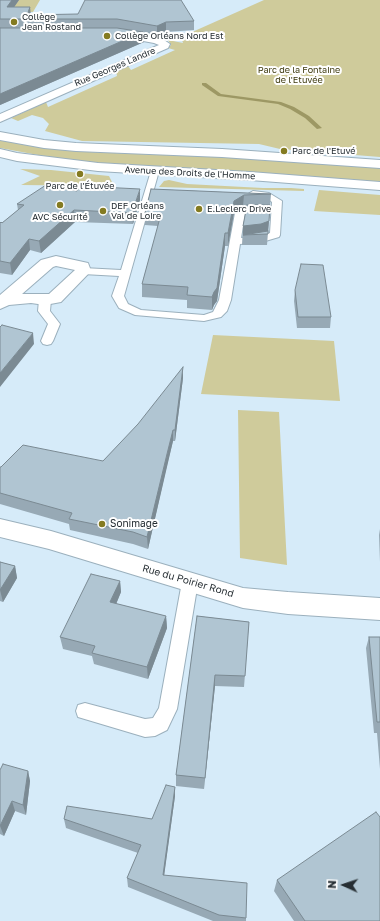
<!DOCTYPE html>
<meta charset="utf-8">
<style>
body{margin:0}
#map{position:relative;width:380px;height:921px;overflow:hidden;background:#d6ebf9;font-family:"Golos Text",sans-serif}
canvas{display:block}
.north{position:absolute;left:324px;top:865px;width:40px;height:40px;-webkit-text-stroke:3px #fff;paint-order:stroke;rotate:273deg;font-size:11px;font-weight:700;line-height:16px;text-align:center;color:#262e33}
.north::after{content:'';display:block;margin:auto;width:14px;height:18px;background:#262e33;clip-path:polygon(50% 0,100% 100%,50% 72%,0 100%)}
</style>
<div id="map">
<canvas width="380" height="921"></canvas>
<div class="north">N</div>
</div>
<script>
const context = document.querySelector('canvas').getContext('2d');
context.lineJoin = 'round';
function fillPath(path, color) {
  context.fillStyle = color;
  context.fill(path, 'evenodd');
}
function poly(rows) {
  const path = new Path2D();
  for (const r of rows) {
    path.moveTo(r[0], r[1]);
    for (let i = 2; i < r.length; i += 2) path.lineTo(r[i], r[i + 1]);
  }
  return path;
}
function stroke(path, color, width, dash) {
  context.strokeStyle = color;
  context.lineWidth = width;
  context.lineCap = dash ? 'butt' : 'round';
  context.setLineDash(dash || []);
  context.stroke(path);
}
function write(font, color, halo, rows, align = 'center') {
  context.font = font + ' "Golos Text",sans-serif';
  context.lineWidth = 4;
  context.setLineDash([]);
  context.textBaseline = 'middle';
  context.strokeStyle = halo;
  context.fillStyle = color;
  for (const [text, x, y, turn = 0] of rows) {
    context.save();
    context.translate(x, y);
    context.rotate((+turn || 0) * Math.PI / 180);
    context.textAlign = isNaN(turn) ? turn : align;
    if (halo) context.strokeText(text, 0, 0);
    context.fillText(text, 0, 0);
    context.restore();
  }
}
fillPath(poly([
 [0,0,40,0,33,12,0,12],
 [264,0,380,0,380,157,280,149,259,144,82,141,45,131,49,124,43,118,32,115,18,121,11,118,46,102,48,107,117,76,116,71,128,66,131,70,175,50,168,48,171,45,168,40,183,43,181,37],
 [2,140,44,148,88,152,219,157,380,168,380,182,318,177,116,165,71,161,0,148,0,141],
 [20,169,51,170,109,176,114,186,21,185,40,176],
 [169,180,187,184,263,188,291,188,304,189,304,191,159,187,164,181],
 [319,190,380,195,380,215,314,211],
 [213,335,334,341,340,401,201,394],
 [238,410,279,412,287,565,240,558]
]), '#cfcb9b');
fillPath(poly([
 [202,83,206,83,221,94,281,102,294,107,309,116,322,128,317,129,305,118,290,109,278,104,218,96,202,85,202,83]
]), '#9d9864');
const service = poly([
 [155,168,159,171,124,296,128,304,141,310,204,315,213,312,219,300,235,213,246,207,267,209,269,211,264,214,248,213,245,214,241,238,261,236,270,233,272,202,267,198,253,197,248,194,253,191,269,193,282,201,280,235,279,237,262,242,240,244,231,300,227,311,221,317,204,321,135,315,119,308,112,296,119,276,83,274,78,271,83,268,121,270,151,171,155,168],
 [45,297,51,300,50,311,60,324,53,341,51,344,47,345,43,344,41,341,48,324,38,311,39,300,45,297],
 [190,576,196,577,198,582,177,709,167,730,155,736,145,737,78,717,76,711,78,705,85,703,145,719,153,718,159,708,182,582,184,577,190,576]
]);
const minor = poly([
 [114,30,161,38,170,44,168,48,0,122,0,114,159,45,154,43,111,35,109,33,114,30],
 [56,256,88,263,91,271,61,302,45,305,31,303,9,305,0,309,0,295,41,260,56,256],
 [56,266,75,270,49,294,22,294,53,267,56,266],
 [0,519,51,531,243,588,288,592,380,598,380,620,288,614,243,608,49,549,0,537,0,519]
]);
const primary = poly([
 [0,132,44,140,76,143,222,149,380,160,380,168,222,157,76,151,44,148,0,140,0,132],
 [0,149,17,153,98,163,250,172,380,182,380,190,250,180,98,171,17,161,0,157,0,149]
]);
stroke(service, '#9bb0bd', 2);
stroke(minor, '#9bb0bd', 2);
stroke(primary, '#9bb0bd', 2);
fillPath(service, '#fff');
fillPath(minor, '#fff');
fillPath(primary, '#fff');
fillPath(poly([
 [0,0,19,0,14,7,30,15,194,21,194,30,166,32,157,36,143,33,144,42,0,105],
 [151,189,271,194,267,245,242,245,243,226,247,206,243,206,234,213,228,246,225,246,217,301,214,305,212,310,187,308,187,300,142,297,142,284,158,226,145,225,145,213],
 [77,191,140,200,133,224,75,222,41,253,30,250,12,275,0,273,0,223,2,223,18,210,17,204],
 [295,290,331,317,330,328,297,328,294,301],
 [183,378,175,441,173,441,167,465,148,549,133,544,70,530,69,524,0,504,0,467,103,461],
 [380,529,380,562,379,535],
 [0,562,15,566,17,578,3,602,0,601],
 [120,581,121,592,116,604,166,616,167,628,148,679,94,664,92,656,63,649,60,637],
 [197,616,249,622,244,687,215,686,204,789,176,786,176,775],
 [369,637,380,637,380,769,377,733,374,733,366,648],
 [0,770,28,771,30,781,26,815,15,811,4,836,0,834],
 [175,787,175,796,164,875,246,918,246,921,213,921,128,887,127,878,138,853,66,828,64,819,152,819],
 [277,880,380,921,294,921,274,891]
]), '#97a9b5');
fillPath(poly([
 [12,0,19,0,8,16,7,7],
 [30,7,31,16,27,15],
 [166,22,166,32,157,36,157,26],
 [143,32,144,42,0,105,0,94],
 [140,189,140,200,133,224,132,213],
 [244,195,243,206,234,213,228,246,228,233,234,201],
 [74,210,75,222,41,253,39,241],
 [269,221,268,232,243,235,243,226],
 [225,233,225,246,217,301,214,305,212,310,212,297],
 [29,239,30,250,12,275,10,263],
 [33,333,34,344,0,387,0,373],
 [183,367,183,378,175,441,175,430],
 [173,430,173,441,148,549,147,537],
 [15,566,17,578,3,602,0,590],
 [120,581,121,592,112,614,110,602],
 [166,616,167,628,148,679,147,667],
 [215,675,215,686,204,789,205,778],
 [28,771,30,781,26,815,23,805],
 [175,787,175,796,163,884,163,875],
 [12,801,15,811,4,836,0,826]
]), '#7b8a93');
const building = poly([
 [0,0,12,0,7,7,30,7,27,15,78,14,85,0,181,0,194,21,166,22,157,26,117,19,0,19,0,0],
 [0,28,117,28,143,32,0,94,0,28],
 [46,185,77,191,80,186,140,189,132,213,74,210,39,241,29,239,10,263,0,261,0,223,1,222,2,223,24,205,17,204,46,185],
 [151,189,271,194,244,195,234,201,228,233,225,233,217,288,214,292,212,297,187,295,188,287,142,284,161,214,145,213,151,189],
 [247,205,270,205,269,221,261,224,243,226,247,205],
 [268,231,268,234,243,235,268,231],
 [301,264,323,265,331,317,298,317,295,290,301,264],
 [2,325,33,333,0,373,0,327,2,325],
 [183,367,175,430,173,430,167,454,147,537,133,532,69,519,72,513,0,493,0,467,1,467,23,445,103,461,138,424,183,367],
 [0,562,15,566,0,590,0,562],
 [91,574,120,581,110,602,166,616,147,667,92,653,95,646,60,637,91,574],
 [197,616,249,622,245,676,215,675,205,778,176,775,197,616],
 [369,637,380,637,380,722,377,722,369,637],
 [3,764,28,771,23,805,12,801,0,826,0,770,3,764],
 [166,785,175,787,163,875,247,883,246,918,219,915,127,878,141,845,64,819,67,806,152,819,166,785],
 [376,812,380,817,380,921,305,921,277,880,376,812]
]);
fillPath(building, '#b0c5d2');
stroke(building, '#7b8a93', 1);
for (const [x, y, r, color] of [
 [14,22,4,"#847b21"],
 [107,36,4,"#847b21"],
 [284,151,4,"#847b21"],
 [80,174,4,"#847b21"],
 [60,205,4,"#847b21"],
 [199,209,4,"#847b21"],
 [103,211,4,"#847b21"],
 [102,524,4,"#847b21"]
]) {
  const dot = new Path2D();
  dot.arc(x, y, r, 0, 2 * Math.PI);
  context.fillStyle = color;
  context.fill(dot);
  stroke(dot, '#fff', 1.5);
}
write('9px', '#262e33', '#fff', [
 ["Collège",22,17],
 ["Jean Rostand",22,27],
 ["Collège Orléans Nord Est",115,36],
 ["Parc de l'Etuvé",292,151],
 ["Parc de l'Étuvée",80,186,"center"],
 ["DEF Orléans",111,206],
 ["Val de Loire",111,216],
 ["E.Leclerc Drive",207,209],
 ["AVC Sécurité",60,217,"center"]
], 'left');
write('9px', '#262e33', '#fff', [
 ["Rue Georges Landre",115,67,-23],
 ["Avenue des Droits de l'Homme",190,173,3]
]);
write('9px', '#3e3a0f', '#fff', [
 ["Parc de la Fontaine",299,70],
 ["de l'Etuvée",299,80]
]);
write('10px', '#262e33', '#fff', [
 ["Sonimage",110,524]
], 'left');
write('10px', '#262e33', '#fff', [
 ["Rue du Poirier Rond",188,581,16]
]);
</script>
